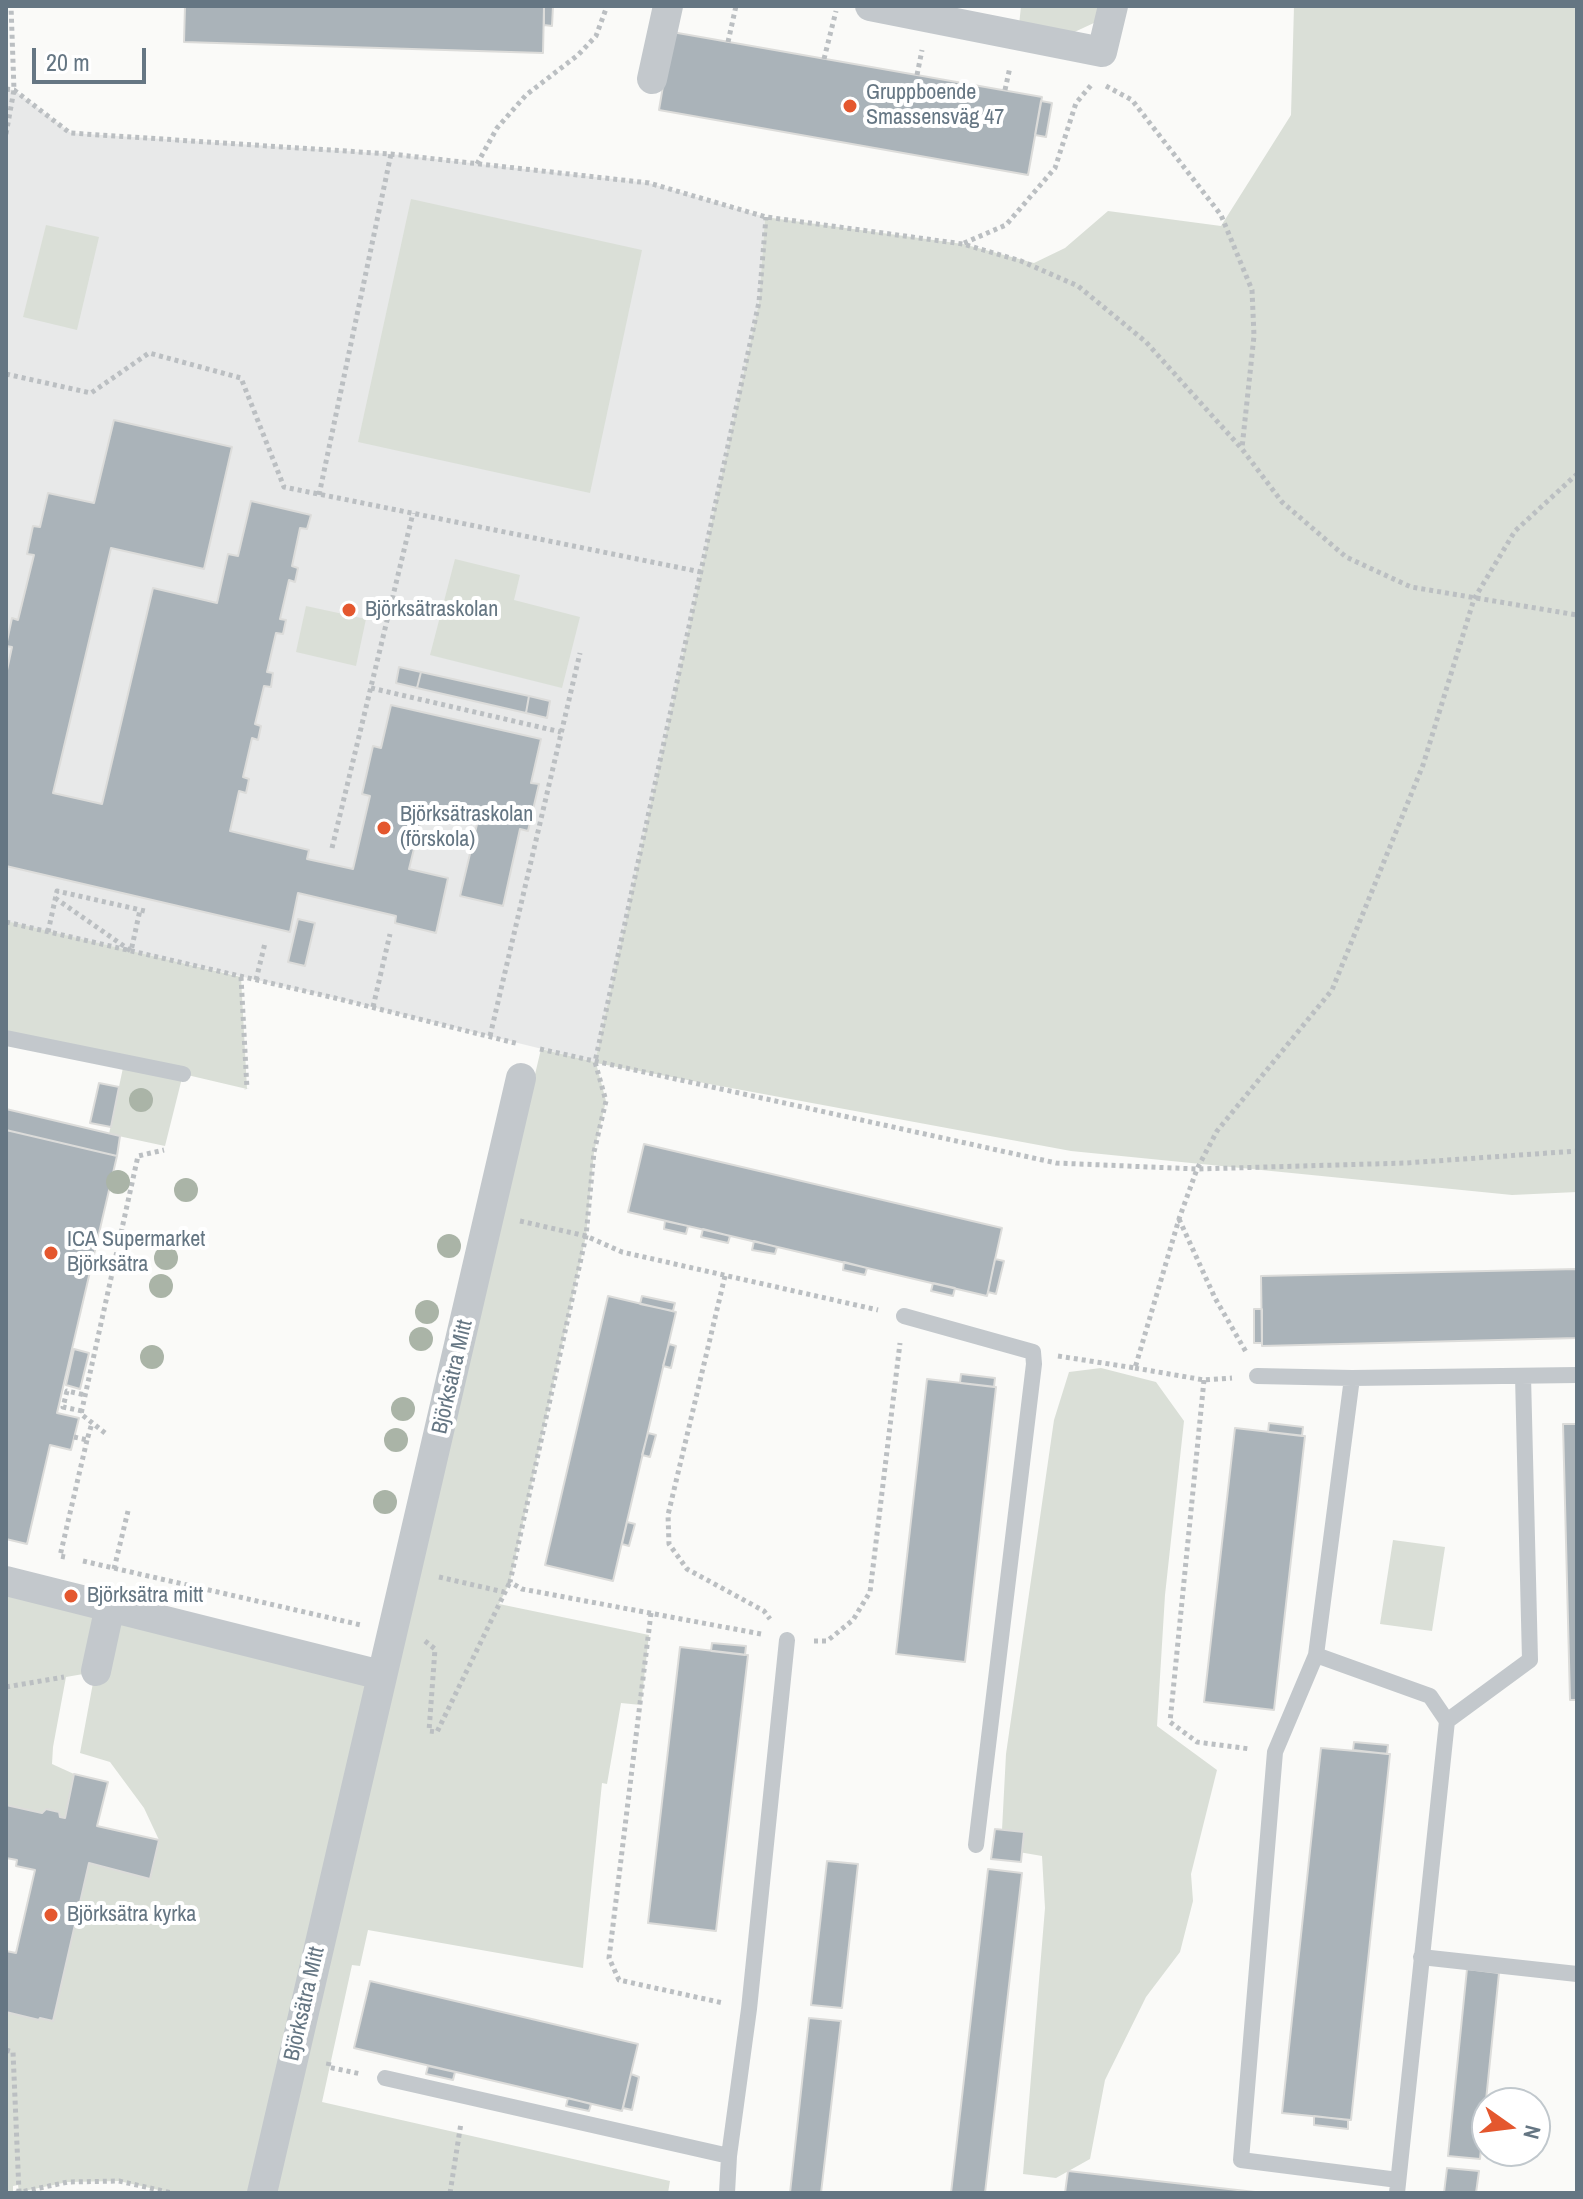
<!DOCTYPE html>
<meta charset="utf-8">
<style>
body{margin:0}
#map{position:relative;width:1583px;height:2199px;overflow:hidden;background:#fafaf8;font-family:"Archivo Narrow",sans-serif}
canvas{display:block}
.frame{position:absolute;inset:0;border:8px solid #657683;pointer-events:none}
.north{position:absolute;left:1471px;top:2087px;width:80px;height:80px;box-sizing:border-box;background:#fff;border:2px solid #c1c8cd;border-radius:50%;rotate:104deg;font-size:22px;font-weight:700;line-height:32px;text-align:center;color:#657683}
.north::after{content:'';display:block;margin:auto;width:28px;height:36px;background:#e4572e;clip-path:polygon(50% 0,100% 100%,50% 72%,0 100%)}
.scale{position:absolute;left:32px;top:48px;width:114px;height:36px;box-sizing:border-box;border:4px solid #657683;border-top:0;padding-left:10px;font-size:24px;line-height:28px;white-space:nowrap;color:#657683;-webkit-text-stroke:6px #fff;paint-order:stroke}
</style>
<div id="map">
<canvas width="1583" height="2199"></canvas>
<div class="frame"></div>
<div class="north">N</div>
<div class="scale">20 m</div>
</div>
<script>
const context = document.querySelector('canvas').getContext('2d');
context.lineJoin = 'round';
function fillPath(path, color) {
  context.fillStyle = color;
  context.fill(path, 'evenodd');
}
function poly(rows) {
  const path = new Path2D();
  for (const r of rows) {
    path.moveTo(r[0], r[1]);
    for (let i = 2; i < r.length; i += 2) path.lineTo(r[i], r[i + 1]);
  }
  return path;
}
function stroke(path, color, width, dash) {
  context.strokeStyle = color;
  context.lineWidth = width;
  context.lineCap = dash ? 'butt' : 'round';
  context.setLineDash(dash || []);
  context.stroke(path);
}
function write(font, color, halo, rows, align = 'center') {
  context.font = font + ' "Archivo Narrow",sans-serif';
  context.lineWidth = 8;
  context.setLineDash([]);
  context.textBaseline = 'middle';
  context.strokeStyle = halo;
  context.fillStyle = color;
  for (const [text, x, y, turn = 0] of rows) {
    context.save();
    context.translate(x, y);
    context.rotate((+turn || 0) * Math.PI / 180);
    context.textAlign = isNaN(turn) ? turn : align;
    if (halo) context.strokeText(text, 0, 0);
    context.fillText(text, 0, 0);
    context.restore();
  }
}
fillPath(poly([
 [6,89,14,90,71,133,391,154,649,183,765,217,759,302,595,1062,335,998,6,922]
]), '#e8e9e9');
fillPath(poly([
 [1021,6,1113,6,1111,15,1053,42,1018,35],
 [1294,6,1577,6,1577,1192,1512,1195,1071,1151,596,1063,606,1101,594,1152,586,1236,510,1582,499,1604,649,1635,641,1705,621,1703,607,1784,602,1783,583,1968,368,1930,360,1966,352,1965,322,2102,670,2181,668,2193,276,2193,403,1634,541,1049,595,1062,759,302,765,217,963,244,1034,263,1065,248,1108,211,1221,226,1291,115],
 [411,199,642,250,590,493,358,442],
 [46,225,99,237,77,330,23,317],
 [455,559,520,575,514,600,580,617,562,688,430,655],
 [306,606,366,619,356,666,296,652],
 [6,921,241,977,247,1089,183,1074,165,1146,109,1134,124,1063,6,1038],
 [1101,1368,1156,1382,1184,1421,1165,1595,1157,1726,1217,1770,1191,1874,1193,1901,1180,1952,1146,1997,1105,2080,1090,2159,1056,2178,1023,2174,1045,1908,1042,1856,1001,1849,1006,1754,1054,1420,1069,1372],
 [1393,1540,1445,1547,1432,1631,1380,1624],
 [6,1581,381,1675,262,2193,172,2193,119,2181,68,2182,19,2192,18,2185,13,2186,13,2193,6,2193,6,2012,39,2020,89,1863,149,1879,159,1840,144,1808,110,1762,80,1753,95,1672,66,1677,53,1747,52,1764,74,1774,65,1818,60,1817,59,1812,46,1809,42,1813,6,1805]
]), '#dadfd7');
const building = poly([
 [185,6,544,6,543,53,184,42,185,6],
 [544,6,553,6,552,26,544,25,544,6],
 [672,32,1042,97,1028,175,659,110,672,32],
 [1041,101,1052,103,1046,137,1035,135,1041,101],
 [114,420,232,447,204,569,111,548,53,793,102,804,153,588,217,603,228,554,238,556,251,501,311,515,307,529,300,528,292,566,298,568,295,582,289,580,280,619,286,620,283,634,276,633,267,672,273,673,271,687,264,686,255,724,261,726,258,740,252,738,243,777,249,779,246,793,239,791,230,831,309,850,307,859,353,869,370,796,362,794,373,746,381,748,391,705,541,739,531,783,539,784,528,831,520,829,503,906,460,896,478,820,424,808,409,869,448,878,436,933,395,923,396,916,298,893,290,932,6,866,6,675,12,647,6,646,12,618,18,620,34,555,27,554,33,526,40,527,48,493,94,503,114,420],
 [399,667,421,672,417,688,396,683,399,667],
 [421,672,529,696,526,713,417,688,421,672],
 [529,696,550,701,547,718,526,713,529,696],
 [298,919,315,923,305,966,288,962,298,919],
 [99,1083,119,1087,111,1127,90,1123,99,1083],
 [6,1109,120,1136,117,1156,6,1130,6,1109],
 [6,1130,117,1156,57,1413,79,1418,71,1450,50,1445,27,1544,6,1539,6,1130],
 [644,1144,1002,1228,987,1296,628,1212,644,1144],
 [665,1221,688,1226,686,1234,664,1229,665,1221],
 [703,1229,730,1236,728,1243,701,1237,703,1229],
 [754,1241,777,1247,775,1254,752,1250,754,1241],
 [995,1259,1004,1261,996,1294,988,1292,995,1259],
 [844,1262,867,1268,865,1275,843,1270,844,1262],
 [1577,1269,1577,1338,1262,1346,1261,1276,1577,1269],
 [933,1283,955,1288,953,1296,931,1291,933,1283],
 [608,1296,676,1312,613,1581,545,1565,608,1296],
 [642,1296,675,1303,673,1311,640,1304,642,1296],
 [1254,1309,1262,1309,1262,1343,1254,1343,1254,1309],
 [669,1344,676,1346,671,1368,663,1366,669,1344],
 [74,1349,89,1353,80,1389,66,1385,74,1349],
 [961,1374,995,1378,994,1387,960,1383,961,1374],
 [927,1379,996,1387,965,1662,896,1654,927,1379],
 [1269,1423,1303,1427,1302,1436,1268,1432,1269,1423],
 [1563,1424,1577,1424,1577,1700,1570,1700,1563,1424],
 [1235,1428,1305,1436,1274,1710,1204,1702,1235,1428],
 [648,1433,656,1435,650,1457,642,1455,648,1433],
 [627,1522,635,1524,629,1546,622,1544,627,1522],
 [712,1643,746,1646,745,1655,711,1651,712,1643],
 [680,1647,748,1655,716,1931,648,1923,680,1647],
 [1354,1742,1388,1745,1387,1754,1353,1750,1354,1742],
 [1321,1748,1390,1754,1351,2120,1282,2113,1321,1748],
 [74,1774,108,1782,97,1826,159,1840,150,1879,89,1863,53,2021,40,2018,39,2020,6,2012,6,1951,16,1953,35,1870,16,1866,17,1860,6,1858,6,1805,42,1813,46,1809,59,1812,60,1817,65,1818,74,1774],
 [995,1829,1024,1832,1021,1862,991,1859,995,1829],
 [827,1861,858,1864,842,2008,811,2005,827,1861],
 [988,1869,1022,1873,985,2193,951,2193,988,1869],
 [1467,1969,1499,1973,1480,2159,1448,2156,1467,1969],
 [370,1981,638,2044,622,2111,354,2048,370,1981],
 [809,2018,841,2021,821,2193,790,2193,809,2018],
 [428,2066,455,2072,453,2080,426,2074,428,2066],
 [631,2074,639,2077,632,2110,623,2108,631,2074],
 [568,2098,591,2104,589,2111,566,2106,568,2098],
 [1314,2116,1348,2120,1348,2129,1314,2125,1314,2116],
 [1447,2168,1479,2171,1476,2193,1444,2193,1447,2168],
 [1068,2171,1264,2193,1065,2193,1068,2171]
]);
fillPath(building, '#aab3b9');
stroke(building, '#dcdcda', 2);
stroke(poly([
 [728,42,736,6],
 [824,59,836,11],
 [917,75,922,50],
 [1106,86,1132,100,1221,215,1252,290,1254,336,1242,448],
 [6,89,14,90,70,133,391,154,649,183,766,217,963,244,1021,261,1078,286,1146,342,1242,449,1282,502,1346,557,1411,587,1577,615],
 [1005,90,1010,67],
 [6,134,14,90,11,6],
 [477,164,497,128,526,95,578,55,596,36,607,6],
 [964,243,1006,225,1055,168,1076,103,1092,84],
 [6,374,91,393,149,353,241,378,284,487,701,572],
 [319,495,391,154],
 [371,688,561,732],
 [332,848,413,513],
 [55,898,131,951,140,910],
 [6,922,335,998,519,1044],
 [48,932,57,891,145,911],
 [241,977,247,1089],
 [256,980,265,943],
 [373,1007,390,934],
 [490,1036,580,653],
 [540,1049,1056,1163,1197,1169,1406,1163,1577,1151],
 [1179,1219,1215,1298,1246,1352],
 [520,1221,586,1236,622,1252,878,1310],
 [725,1276,668,1515,669,1544,687,1569,764,1611,770,1619],
 [1058,1356,1135,1368,1179,1219,1197,1169,1217,1131,1332,990,1423,765,1474,599,1515,531,1577,474],
 [1135,1368,1204,1380,1232,1378],
 [1204,1380,1170,1722,1197,1742,1250,1749],
 [82,1411,63,1407,67,1391,85,1395],
 [105,1433,81,1414,138,1156,164,1150],
 [74,1437,87,1440,92,1423],
 [65,1557,60,1556,87,1440],
 [83,1561,361,1625],
 [114,1569,128,1511],
 [439,1577,504,1592],
 [651,1613,609,1958,619,1980,723,2003],
 [761,1634,522,1589,510,1582,586,1236,594,1152,606,1101,595,1062,759,302,766,217],
 [425,1641,435,1649,429,1731,437,1732,510,1582],
 [814,1641,827,1641,853,1620,870,1592,900,1343],
 [6,1687,64,1677],
 [6,2050,13,2052,19,2192],
 [329,2062,328,2067,361,2074],
 [16,2193,68,2182,119,2181,172,2193],
 [450,2193,461,2123]
]), '#bbbfc2', 5, [4, 4]);
stroke(poly([
 [6,1038,183,1074],
 [904,1316,1033,1352,1034,1364,976,1845],
 [1257,1376,1352,1378],
 [1316,1655,1275,1752,1241,2160,1398,2180],
 [1447,1721,1530,1660,1523,1376],
 [1421,1957,1577,1974],
 [385,2078,729,2156],
 [727,2193,729,2156,749,2009,787,1640],
 [1397,2193,1447,1721,1430,1696,1316,1655,1352,1378,1577,1375]
]), '#c3c8cc', 16);
stroke(poly([
 [870,6,1102,52,1113,6],
 [652,79,668,6],
 [6,1581,381,1675],
 [96,1671,110,1606],
 [262,2193,521,1078]
]), '#c3c8cc', 30);
context.fillStyle = '#aab4a7';
for (const [x, y] of [
 [141,1100],
 [118,1182],
 [186,1190],
 [449,1246],
 [166,1258],
 [161,1286],
 [427,1312],
 [421,1339],
 [152,1357],
 [403,1409],
 [396,1440],
 [385,1502]
]) {
  context.beginPath();
  context.arc(x, y, 12, 0, 2 * Math.PI);
  context.fill();
}
for (const [x, y, r, color] of [
 [850,106,8,"#e4572e"],
 [349,610,8,"#e4572e"],
 [384,828,8,"#e4572e"],
 [51,1253,8,"#e4572e"],
 [71,1596,8,"#e4572e"],
 [51,1915,8,"#e4572e"]
]) {
  const dot = new Path2D();
  dot.arc(x, y, r, 0, 2 * Math.PI);
  context.fillStyle = color;
  context.fill(dot);
  stroke(dot, '#fff', 3);
}
write('22px', '#657683', '#fff', [
 ["Gruppboende",866,93],
 ["Smassensväg 47",866,118],
 ["Björksätraskolan",365,610],
 ["Björksätraskolan",400,815],
 ["(förskola)",400,840],
 ["ICA Supermarket",67,1240],
 ["Björksätra",67,1265],
 ["Björksätra mitt",87,1596],
 ["Björksätra kyrka",67,1915]
], 'left');
write('22px', '#657683', '#fff', [
 ["Björksätra Mitt",453,1377,-77],
 ["Björksätra Mitt",305,2004,-77]
]);
</script>
